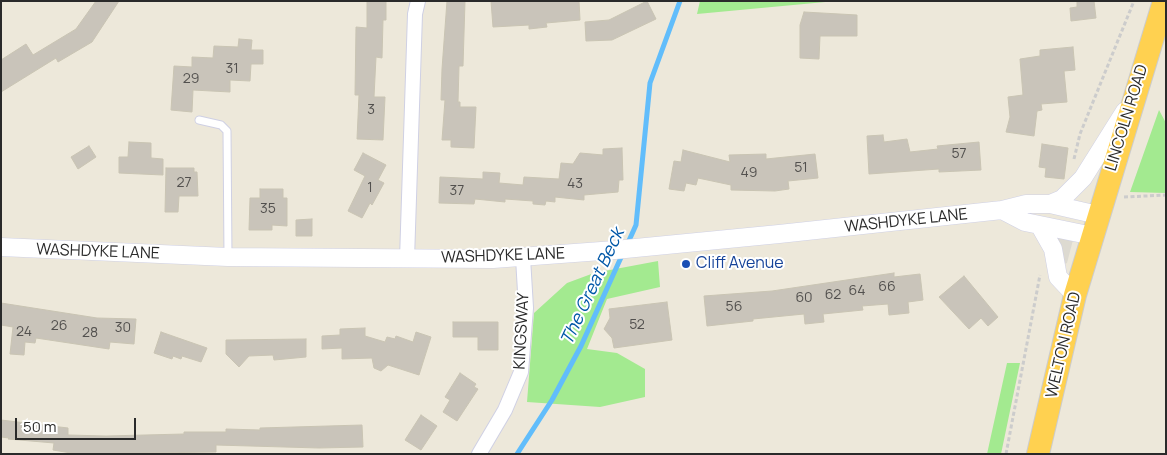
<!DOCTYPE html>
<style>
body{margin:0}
#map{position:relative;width:1167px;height:455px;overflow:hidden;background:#ede8da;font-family:Manrope,sans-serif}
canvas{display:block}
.frame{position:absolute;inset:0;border:2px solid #2a2a2a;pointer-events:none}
.scale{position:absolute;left:15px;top:418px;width:121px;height:22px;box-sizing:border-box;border:2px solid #2a2a2a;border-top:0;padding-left:6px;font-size:15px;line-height:18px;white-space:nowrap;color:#2a2a2a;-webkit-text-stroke:4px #fff;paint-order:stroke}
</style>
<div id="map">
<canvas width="1167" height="455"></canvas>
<div class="frame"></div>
<div class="scale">50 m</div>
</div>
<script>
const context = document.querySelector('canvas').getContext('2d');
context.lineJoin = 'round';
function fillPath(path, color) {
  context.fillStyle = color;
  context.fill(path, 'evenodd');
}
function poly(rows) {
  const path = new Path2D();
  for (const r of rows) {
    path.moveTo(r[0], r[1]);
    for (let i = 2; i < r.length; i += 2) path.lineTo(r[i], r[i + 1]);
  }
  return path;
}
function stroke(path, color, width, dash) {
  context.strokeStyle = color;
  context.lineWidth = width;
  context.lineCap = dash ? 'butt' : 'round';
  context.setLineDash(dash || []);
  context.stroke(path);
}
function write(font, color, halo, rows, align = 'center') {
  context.font = font + ' Manrope,sans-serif';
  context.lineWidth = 4;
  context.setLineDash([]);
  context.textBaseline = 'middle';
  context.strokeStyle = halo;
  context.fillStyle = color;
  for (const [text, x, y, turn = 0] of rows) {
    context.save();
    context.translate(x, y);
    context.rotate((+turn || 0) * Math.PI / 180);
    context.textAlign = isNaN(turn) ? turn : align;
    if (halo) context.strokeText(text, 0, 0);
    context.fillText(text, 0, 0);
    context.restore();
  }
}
fillPath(poly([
 [700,1,836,1,697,14],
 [1159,110,1166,123,1166,193,1130,192],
 [658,261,660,287,607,299,587,349,617,353,645,369,645,397,600,407,527,402,534,313,567,283,594,273],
 [1007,363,1020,363,1001,454,987,454]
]), '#a3ea90');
fillPath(poly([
 [1055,237,1073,240,1067,263,1064,264]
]), '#dddad1');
stroke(poly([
 [627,245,636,225,650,83,680,1],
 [517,454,552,400,581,346,623,253]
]), '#61bdfb', 5);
const building = poly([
 [96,1,119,1,92,42,58,62,56,58,1,92,1,60,26,44,33,55,76,29,96,1],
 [367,1,386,1,386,20,383,20,382,58,376,57,374,97,385,97,383,140,357,139,359,95,355,95,356,27,367,28,367,1],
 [447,1,465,1,463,66,459,66,458,102,460,102,460,107,476,107,474,148,451,147,451,140,442,140,445,100,441,100,442,69,447,1],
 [491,1,579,1,580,20,546,23,547,27,529,29,529,25,493,27,491,1],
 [647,1,656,19,612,40,586,41,585,22,609,20,647,1],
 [1077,1,1094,1,1096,18,1071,21,1070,8,1077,7,1077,1],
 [804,12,857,15,857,36,820,36,819,59,800,58,800,25,804,12],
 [239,39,252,40,251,50,263,50,263,64,251,64,250,81,230,80,230,92,193,90,192,112,171,110,174,66,192,67,192,57,213,58,214,46,238,47,239,39],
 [1073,47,1075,70,1064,71,1067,102,1041,104,1042,110,1037,111,1034,136,1006,132,1010,117,1008,97,1023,95,1020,59,1040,56,1040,50,1073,47],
 [883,135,884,142,907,139,910,152,938,149,937,146,979,142,981,170,939,172,939,169,869,174,867,136,883,135],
 [129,142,151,143,151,158,163,159,163,175,119,173,119,157,128,157,129,142],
 [1042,144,1068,148,1064,179,1045,177,1046,168,1039,167,1042,144],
 [89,146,96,157,78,169,71,157,89,146],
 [622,148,623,180,619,180,618,192,584,195,584,200,555,197,555,202,546,201,545,205,533,204,533,201,505,199,505,202,475,199,474,204,439,203,440,177,483,179,483,172,500,173,499,183,523,185,524,177,559,179,561,163,573,164,580,153,603,155,603,149,622,148],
 [683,150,730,162,729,155,766,154,766,159,815,154,818,178,788,181,789,189,775,191,731,190,731,185,698,178,696,185,686,183,684,191,669,189,674,161,681,162,683,150],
 [363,153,386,165,378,180,384,183,372,205,370,203,362,218,348,211,365,176,354,170,363,153],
 [166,168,194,168,194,172,197,172,198,196,179,196,178,212,165,212,166,168],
 [260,189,283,189,283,198,287,198,287,226,272,225,272,230,249,230,250,198,260,198,260,189],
 [312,219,312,236,296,236,296,220,312,219],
 [894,273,894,277,920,274,923,300,908,302,909,313,889,315,888,304,862,306,863,310,823,314,824,322,805,324,804,314,753,319,753,321,707,326,704,296,772,291,894,273],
 [964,276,998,317,988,326,981,318,969,329,939,297,964,276],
 [667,302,672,340,614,348,612,338,604,329,610,318,609,309,667,302],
 [1,303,97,318,136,319,134,344,110,342,109,349,36,338,35,343,25,342,24,355,10,354,13,327,1,325,1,303],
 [453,322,498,322,498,350,478,350,478,337,453,337,453,322],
 [365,328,365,336,385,342,387,337,395,339,396,336,413,342,416,332,431,337,419,375,388,365,381,371,374,368,372,358,342,359,342,348,322,349,322,336,340,335,340,329,365,328],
 [161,332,207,348,201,362,182,356,181,359,173,356,172,359,154,353,161,332],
 [306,339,306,357,274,360,273,355,249,356,239,367,226,354,226,340,306,339],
 [460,373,476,384,474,387,478,389,457,421,443,412,450,400,445,397,460,373],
 [421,415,437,426,421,450,405,440,421,415],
 [1,420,68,428,68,435,106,436,184,434,184,432,226,432,226,429,260,430,260,428,362,425,363,447,319,448,216,445,216,452,77,454,53,450,54,443,8,439,9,438,1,437,1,420]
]);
fillPath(building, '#c9c4ba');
stroke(building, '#c9c4b3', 1);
const service = poly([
 [199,120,221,125,227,131,228,257]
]);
const minor = poly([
 [407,259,415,14,418,1],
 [479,454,505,410,521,372,526,308,523,258]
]);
const tertiary = poly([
 [1050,204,1062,199,1083,178,1125,111],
 [1002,210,1025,222,1093,236],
 [1040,226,1053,249,1058,277,1075,295],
 [1,247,228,257,493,259,615,250,779,234,1002,210,1026,204,1050,204,1098,215]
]);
const trunk = poly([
 [1038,454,1075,295,1164,1]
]);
stroke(service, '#cfd0e4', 9);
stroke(minor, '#cfd0e4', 16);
stroke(tertiary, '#cfd0e4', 19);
stroke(trunk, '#ccc', 24);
stroke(poly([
 [1074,159,1080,134,1134,1],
 [1124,197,1166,195],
 [1006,454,1040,275]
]), '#ccc', 3, [4, 2.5]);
stroke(service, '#fff', 7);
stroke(minor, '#fff', 14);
stroke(tertiary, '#fff', 18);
stroke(trunk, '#ffd150', 22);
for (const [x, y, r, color] of [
 [686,264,5,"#1a4fb4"]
]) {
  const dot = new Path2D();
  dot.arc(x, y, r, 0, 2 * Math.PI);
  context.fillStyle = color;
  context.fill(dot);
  stroke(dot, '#fff', 2);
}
write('14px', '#52504e', null, [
 ["31",232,69],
 ["29",191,79],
 ["3",371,110],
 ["57",959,154],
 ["51",801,168],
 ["49",749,173],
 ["27",184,183],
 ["43",575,184],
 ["1",370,188],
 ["37",457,191],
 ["35",268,209],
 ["66",887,287],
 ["64",857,291],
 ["62",833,295],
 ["60",804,298],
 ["56",734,307],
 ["52",637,325],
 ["26",59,326],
 ["30",123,328],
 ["24",24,332],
 ["28",90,333]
]);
write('16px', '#2a2a2a', '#fff', [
 ["LINCOLN ROAD",1127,118,-73],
 ["WASHDYKE LANE",906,221,-6],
 ["WASHDYKE LANE",98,252,2],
 ["WASHDYKE LANE",503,256,-2],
 ["KINGSWAY",522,331,-87],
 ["WELTON ROAD",1064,345,-77]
]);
write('16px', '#164399', '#fff', [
 ["Cliff Avenue",696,264]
], 'left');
write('italic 18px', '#0057a7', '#fff', [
 ["The Great Beck",593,287,-65]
]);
</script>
